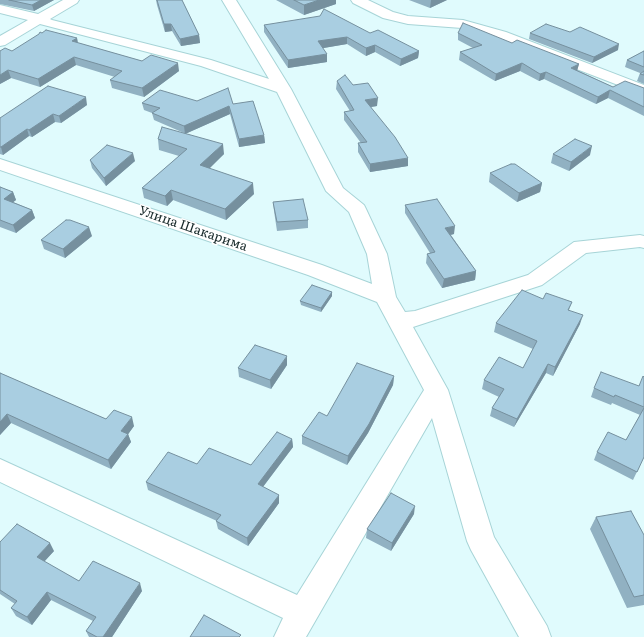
<!DOCTYPE html>
<meta charset="utf-8">
<style>
body{margin:0}
canvas{display:block;background:#e0fbfd}
</style>
<canvas width="644" height="637"></canvas>
<script>
const context = document.querySelector('canvas').getContext('2d');
context.lineJoin = 'round';
function poly(rows) {
  const path = new Path2D();
  for (const r of rows) {
    path.moveTo(r[0], r[1]);
    for (let i = 2; i < r.length; i += 2) path.lineTo(r[i], r[i + 1]);
  }
  return path;
}
function stroke(path, color, width, dash) {
  context.strokeStyle = color;
  context.lineWidth = width;
  context.lineCap = dash ? 'butt' : 'round';
  context.setLineDash(dash || []);
  context.stroke(path);
}
function fillPath(path, color) {
  context.fillStyle = color;
  context.fill(path, 'evenodd');
}
function write(font, color, halo, rows, align = 'center') {
  context.font = font + ' Literata,serif';
  context.lineWidth = 3;
  context.setLineDash([]);
  context.textBaseline = 'middle';
  context.strokeStyle = halo;
  context.fillStyle = color;
  for (const [text, x, y, turn = 0] of rows) {
    context.save();
    context.translate(x, y);
    context.rotate((+turn || 0) * Math.PI / 180);
    context.textAlign = isNaN(turn) ? turn : align;
    if (halo) context.strokeText(text, 0, 0);
    context.fillText(text, 0, 0);
    context.restore();
  }
}
const minor = poly([
 [63,0,79,0,77,3,50,19,52,20,211,60,269,79,222,0,236,0,291,89,343,188,364,205,366,209,387,254,396,297,405,312,415,311,528,275,574,242,640,235,644,236,644,248,640,247,586,253,542,285,413,327,448,390,494,537,547,626,551,637,519,637,471,550,467,541,432,418,306,637,274,637,283,618,0,482,0,459,297,595,424,390,377,302,308,275,0,170,0,159,322,265,372,284,367,254,349,212,326,191,277,92,201,66,40,24,5,45,0,46,0,36,28,20,0,13,0,5,38,14,63,0],
 [351,0,368,0,393,12,408,16,463,20,506,32,644,85,644,95,496,38,462,28,408,24,383,18,353,3,351,0]
]);
stroke(minor, '#a7d4d7', 2);
fillPath(minor, '#fff');
fillPath(poly([
 [0,0,54,0,34,11,0,4],
 [156,0,182,0,199,35,200,43,181,46,172,31,165,32,157,5],
 [276,0,336,0,336,4,304,15],
 [409,0,447,0,430,8],
 [264,25,370,33,419,51,418,58,400,66,375,52,366,56,347,44,323,48,327,62,288,68,264,32],
 [458,33,512,43,579,64,577,70,613,87,644,88,644,116,608,98,596,104,544,79,539,81,520,71,495,81,459,60,460,52,473,48,458,40],
 [530,33,618,50,592,63,529,39],
 [77,38,78,43,142,61,179,71,144,97,112,88,110,80,115,77,76,65,40,87,11,78,0,84,12,51],
 [644,51,644,84,637,81,640,73,625,67,627,60],
 [337,81,353,85,377,106,371,107,408,166,370,172,358,152,358,143,361,143,344,120,344,112,350,111,336,89],
 [197,101,233,104,264,135,265,143,239,147,230,114,185,134,224,154,209,168,254,194,226,220,173,200,167,206,144,198,142,188,179,156,159,150,158,139,184,133,154,120,152,113,144,110,142,103],
 [87,105,61,123,55,122,32,137,29,136,3,155,0,154,0,118],
 [553,154,590,155,569,171,551,163],
 [90,160,135,161,106,186,92,168],
 [490,173,542,183,540,192,517,202,489,182],
 [0,187,13,192,16,200,13,202,32,210,35,218,16,233,0,227],
 [273,202,308,220,308,228,277,231,274,211],
 [405,205,454,234,451,235,476,271,475,280,442,288,426,263,427,254,430,253,405,213],
 [92,236,65,258,44,249,41,240],
 [332,292,332,296,321,312,301,305,300,301],
 [543,299,572,302,569,310,580,324,553,376,546,373,514,427,490,416,492,408,499,397,482,389,484,380,523,368,533,349,494,332,496,323],
 [287,365,271,389,239,377,238,368],
 [0,373,106,419,134,426,128,434,131,442,111,469,11,423,0,435],
 [394,376,393,385,368,433,347,465,302,444,302,436],
 [644,377,644,457,633,480,594,460,597,452,626,440,640,415,612,403,611,405,591,397,594,388,639,386],
 [292,439,293,447,263,487,279,503,248,546,218,529,216,521,217,521,148,490,146,482,197,464,251,465],
 [414,514,391,551,366,538,367,529],
 [596,517,644,535,644,605,627,608,590,529],
 [0,542,54,551,44,562,79,581,142,591,112,637,89,637,86,631,93,621,51,600,32,625,16,616,11,608,15,604,0,594]
]), '#91b1c2');
fillPath(poly([
 [41,0,54,0,34,11,32,5],
 [319,0,336,0,336,4,304,15,304,5],
 [431,0,447,0,430,8],
 [164,24,171,24,172,31,165,32],
 [199,35,200,43,181,46,180,39],
 [347,37,347,44,318,49,318,41],
 [77,38,78,45,72,41],
 [619,44,618,50,592,63,594,57],
 [375,45,375,52,366,56,366,48],
 [419,51,418,58,400,66,401,59],
 [327,54,327,62,288,68,288,60],
 [74,57,76,65,40,87,38,79],
 [178,63,179,71,144,97,142,88],
 [522,63,520,71,495,81,496,74],
 [579,64,577,71,571,68],
 [8,70,11,78,0,84,0,75],
 [546,72,544,79,539,81,540,74],
 [610,90,608,98,596,104,598,97],
 [86,97,87,105,61,123,59,116],
 [378,98,377,106,364,108,365,100],
 [229,106,230,114,185,134,184,126],
 [53,114,55,122,32,137,29,130],
 [27,129,29,136,3,155,1,147],
 [264,135,265,143,239,147,239,139],
 [223,144,224,154,202,176,200,165],
 [592,146,590,155,569,171,571,162],
 [133,153,135,161,106,186,104,178],
 [408,158,408,166,370,172,370,164],
 [253,183,254,194,226,220,225,209],
 [542,183,540,192,517,202,519,193],
 [171,190,173,200,167,206,165,196],
 [13,192,16,200,7,207,4,199],
 [32,210,35,218,16,233,13,225],
 [455,226,454,234,444,236,445,228],
 [89,227,92,236,65,258,63,249],
 [476,271,475,280,442,288,444,279],
 [332,292,332,296,321,312,321,308],
 [583,315,580,324,553,376,555,367],
 [287,356,287,365,271,389,270,380],
 [548,364,546,373,514,427,517,419],
 [394,376,393,385,368,433,347,465,348,456],
 [7,414,11,423,0,435,0,422],
 [132,417,134,426,124,440,121,431],
 [128,434,131,442,111,469,108,460],
 [292,439,293,447,259,492,258,484],
 [279,495,279,503,248,546,247,538],
 [415,506,414,514,391,551,392,543],
 [50,543,54,551,41,565,37,557],
 [140,583,142,591,112,637,103,637],
 [47,592,51,600,32,625,27,617]
]), '#76909e');
const building = poly([
 [9,0,41,0,32,5,9,0],
 [157,0,182,0,199,35,180,39,171,24,164,24,157,0],
 [294,0,319,0,304,5,294,0],
 [324,9,370,33,378,30,419,51,401,59,375,45,366,48,347,37,318,41,327,54,288,60,264,25,320,16,324,9],
 [463,23,512,43,517,40,579,64,571,68,613,87,625,81,644,88,644,107,610,90,598,97,546,72,540,74,522,63,496,74,460,52,482,45,458,33,463,23],
 [546,24,570,32,580,27,619,44,594,57,530,33,546,24],
 [46,30,77,38,72,41,142,61,151,55,178,63,142,88,110,80,122,71,74,57,38,79,8,70,0,75,0,51,5,48,12,51,39,34,40,32,42,33,46,30],
 [644,51,644,67,627,60,644,51],
 [644,71,644,75,640,74,644,71],
 [345,75,353,85,368,83,378,98,365,100,395,137,408,158,370,164,358,143,367,142,344,112,354,110,337,81,345,75],
 [48,86,86,97,59,116,53,114,29,130,27,129,1,147,0,147,0,118,48,86],
 [228,88,233,104,253,101,264,135,239,139,229,106,184,126,152,113,160,108,142,103,160,90,197,101,228,88],
 [162,127,223,144,200,165,253,183,225,209,171,190,165,196,142,188,187,149,158,139,162,127],
 [575,139,592,146,571,162,553,154,575,139],
 [107,145,133,153,104,178,90,160,107,145],
 [511,164,515,164,542,183,519,193,490,173,511,164],
 [0,187,13,192,4,199,32,210,13,225,0,220,0,187],
 [303,199,308,220,277,222,273,202,303,199],
 [437,199,455,226,445,228,476,271,444,279,427,254,435,252,405,205,437,199],
 [66,220,70,220,89,227,63,249,41,240,66,220],
 [312,285,332,292,321,308,300,301,312,285],
 [522,290,543,299,546,293,572,302,568,310,583,315,555,367,548,364,517,419,492,408,504,389,484,380,499,357,523,368,537,341,496,323,522,290],
 [255,345,287,356,270,380,238,368,255,345],
 [357,363,394,376,369,424,348,456,302,436,319,412,327,416,357,363],
 [601,372,639,386,643,376,644,377,644,407,615,395,614,397,594,388,601,372],
 [0,373,106,419,114,410,132,417,121,431,128,434,108,460,7,414,0,422,0,373],
 [644,408,644,457,637,472,597,452,608,432,626,440,644,408],
 [277,432,292,439,258,484,279,495,247,538,216,521,221,515,146,482,168,452,197,464,209,448,251,465,277,432],
 [391,493,415,506,392,543,367,529,391,493],
 [631,511,644,535,644,595,634,597,596,517,631,511],
 [17,524,50,543,37,557,79,581,93,561,140,583,103,637,97,637,86,631,96,617,47,592,27,617,11,608,17,601,0,590,0,542,17,524],
 [204,615,241,635,239,637,190,637,204,615]
]);
fillPath(building, '#a9cee1');
stroke(building, '#76909e', 1);
write('13px', '#17292a', '#fff', [
 ["Улица Шакарима",193,229,19]
]);
</script>
